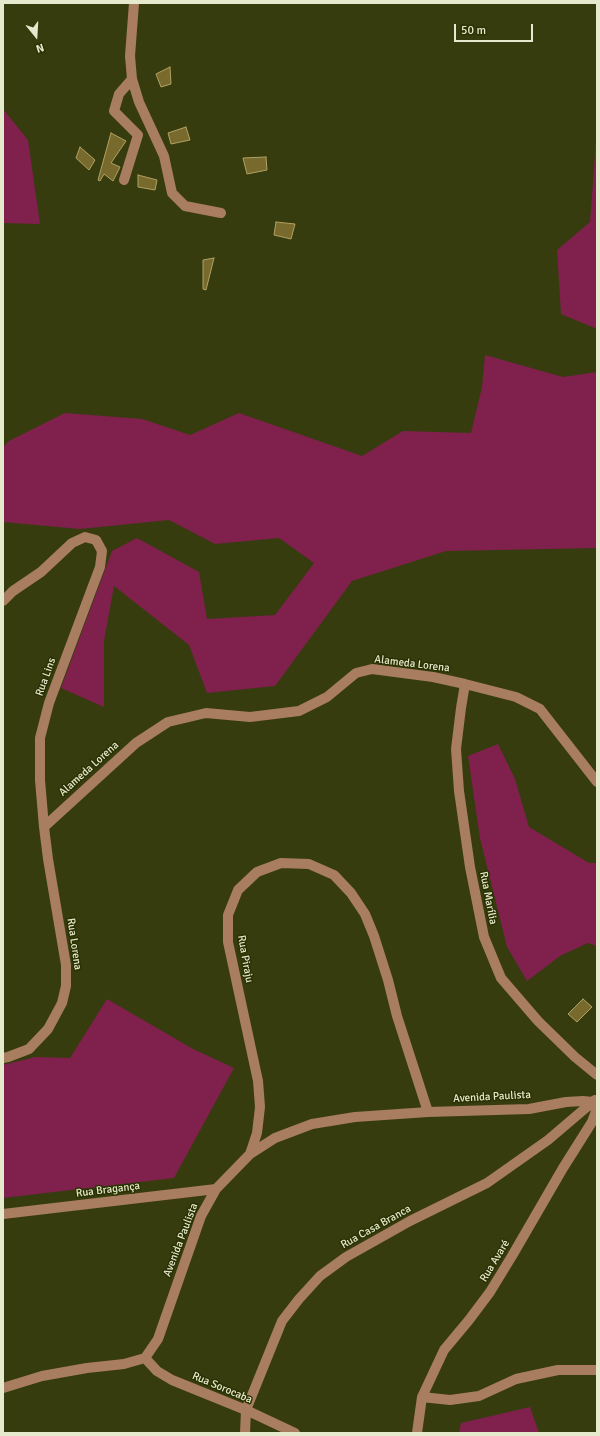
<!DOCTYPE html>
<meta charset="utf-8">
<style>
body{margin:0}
#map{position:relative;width:600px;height:1436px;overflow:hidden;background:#363c0e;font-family:Signika,sans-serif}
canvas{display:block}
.frame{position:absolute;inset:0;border:4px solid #e4eacb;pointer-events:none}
.north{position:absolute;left:16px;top:16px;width:40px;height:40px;-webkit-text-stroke:3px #2c3103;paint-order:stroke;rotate:162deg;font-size:11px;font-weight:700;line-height:16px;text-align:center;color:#e4eacb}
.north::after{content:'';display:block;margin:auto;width:14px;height:18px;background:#e4eacb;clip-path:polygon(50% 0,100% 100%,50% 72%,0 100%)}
.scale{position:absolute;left:454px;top:24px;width:79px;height:18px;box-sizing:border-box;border:2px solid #e4eacb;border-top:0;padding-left:5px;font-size:12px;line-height:14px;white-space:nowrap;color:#e4eacb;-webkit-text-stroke:3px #2c3103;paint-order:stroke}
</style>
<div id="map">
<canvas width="600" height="1436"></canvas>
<div class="frame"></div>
<div class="north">N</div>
<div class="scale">50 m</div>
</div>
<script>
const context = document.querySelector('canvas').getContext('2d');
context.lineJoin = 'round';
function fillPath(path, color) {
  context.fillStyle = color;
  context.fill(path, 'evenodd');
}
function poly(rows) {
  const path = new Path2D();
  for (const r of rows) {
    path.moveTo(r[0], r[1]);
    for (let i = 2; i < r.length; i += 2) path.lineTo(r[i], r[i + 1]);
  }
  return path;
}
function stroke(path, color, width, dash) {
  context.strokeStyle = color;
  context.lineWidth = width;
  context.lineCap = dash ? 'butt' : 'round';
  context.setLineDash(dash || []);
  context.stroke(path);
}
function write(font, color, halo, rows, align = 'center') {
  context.font = font + ' Signika,sans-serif';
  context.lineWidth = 3;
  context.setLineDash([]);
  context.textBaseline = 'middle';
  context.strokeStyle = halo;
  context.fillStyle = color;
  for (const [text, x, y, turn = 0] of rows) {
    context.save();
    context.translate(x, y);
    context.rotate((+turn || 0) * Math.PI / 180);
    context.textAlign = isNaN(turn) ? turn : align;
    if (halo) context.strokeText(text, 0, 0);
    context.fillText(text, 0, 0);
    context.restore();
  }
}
fillPath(poly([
 [3,109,28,140,40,224,3,223],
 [597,127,597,329,561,314,557,250,590,222],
 [485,355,563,377,597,372,597,548,446,551,352,581,275,686,207,693,189,645,114,586,104,641,104,707,61,688,112,551,137,538,199,572,207,619,275,615,314,563,279,538,215,544,169,520,80,529,3,522,3,447,9,441,65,413,142,419,190,435,239,413,362,456,403,431,471,433,482,387],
 [498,744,515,779,529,827,589,863,597,863,597,946,588,943,560,956,527,981,507,947,480,838,468,756],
 [107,999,193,1049,234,1068,174,1178,3,1198,3,1065,35,1057,70,1058],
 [530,1407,539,1433,459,1433,461,1423]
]), '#7f204d');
const building = poly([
 [170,67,171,84,161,87,156,74,170,67],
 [186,127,190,140,171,144,168,133,186,127],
 [111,133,126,141,111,163,120,167,113,181,104,174,100,181,98,180,111,133],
 [80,147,95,160,89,170,76,158,80,147],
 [266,157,267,170,247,174,243,158,266,157],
 [138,175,157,180,155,190,138,187,138,175],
 [276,222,295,224,291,239,274,235,276,222],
 [214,258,206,290,203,289,203,260,214,258],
 [583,999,592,1007,577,1022,568,1014,583,999]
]);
fillPath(building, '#786a2d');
stroke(building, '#b0a164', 1);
stroke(poly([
 [134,3,130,56,132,79,139,102,164,156,172,193,185,206,221,213],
 [124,180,138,135,114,111,119,94,132,79],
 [3,601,13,591,41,572,72,543,85,537,96,540,102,551,100,567,49,703,40,738,40,780,44,827,48,859,66,965,66,986,62,1003,48,1029,29,1049,8,1057,3,1058],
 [465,684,461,708,456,749,459,791,470,867,484,937,501,978,538,1021,575,1057,597,1075],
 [44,827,136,743,168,722,206,713,250,717,299,711,327,697,356,673,372,669,433,677,465,684,516,697,540,709,597,782],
 [250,1154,257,1133,260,1107,258,1081,228,942,228,915,238,890,257,872,281,863,309,864,334,875,351,893,365,914,374,936,388,980,397,1016,428,1112],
 [3,1214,216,1189],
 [145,1358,157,1371,172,1380,246,1410,295,1433],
 [3,1388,42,1376,87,1368,124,1364,145,1358,158,1339,201,1216,216,1189,250,1154,275,1138,312,1124,355,1117,428,1112,529,1109,566,1102,583,1101,593,1102],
 [422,1397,450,1400,479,1396,516,1379,558,1370,597,1370],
 [245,1433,246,1410,282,1321,299,1299,320,1276,346,1257,410,1221,487,1183,548,1140,595,1100],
 [417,1433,422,1397,444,1350,469,1320,490,1292,512,1256,563,1168,592,1122,596,1111,593,1102]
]), '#a97d5f', 10);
write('11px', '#e4eacb', '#2c3103', [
 ["Alameda Lorena",412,664,7],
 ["Rua Lins",46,677,-70],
 ["Alameda Lorena",89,769,-42],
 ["Rua Marília",488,898,79],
 ["Rua Lorena",74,944,82],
 ["Rua Piraju",245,959,80],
 ["Avenida Paulista",492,1097,-3],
 ["Rua Bragança",108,1190,-7],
 ["Rua Casa Branca",376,1227,-29],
 ["Avenida Paulista",181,1240,-69],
 ["Rua Avaré",495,1261,-59],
 ["Rua Sorocaba",222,1388,23]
]);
</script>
